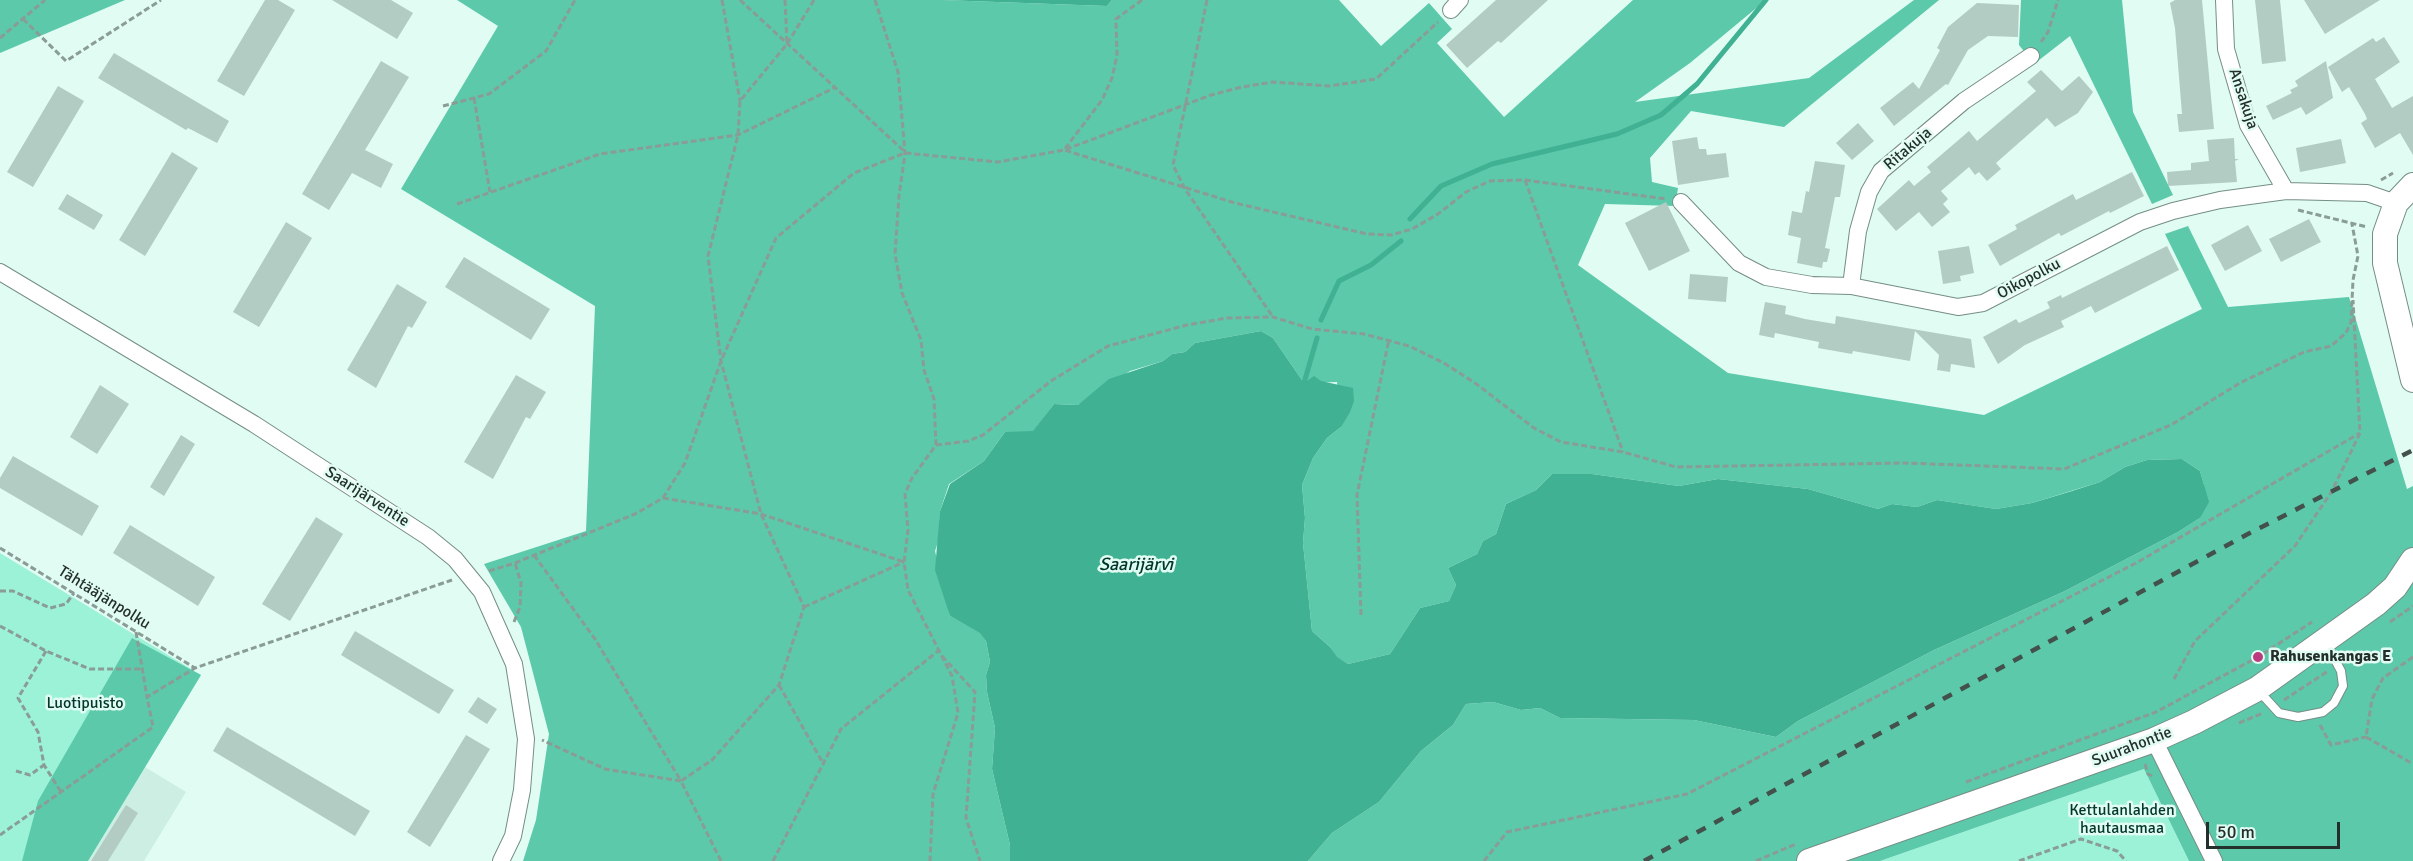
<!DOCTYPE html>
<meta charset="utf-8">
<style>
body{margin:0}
#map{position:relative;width:2413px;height:861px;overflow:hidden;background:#e1fcf3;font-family:Signika,sans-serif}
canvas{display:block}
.scale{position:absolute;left:2206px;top:822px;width:134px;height:27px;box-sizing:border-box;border:3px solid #242f2b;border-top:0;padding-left:8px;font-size:18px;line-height:21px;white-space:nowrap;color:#242f2b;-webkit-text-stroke:4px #e1fcf3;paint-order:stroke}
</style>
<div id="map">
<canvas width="2413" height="861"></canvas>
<div class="scale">50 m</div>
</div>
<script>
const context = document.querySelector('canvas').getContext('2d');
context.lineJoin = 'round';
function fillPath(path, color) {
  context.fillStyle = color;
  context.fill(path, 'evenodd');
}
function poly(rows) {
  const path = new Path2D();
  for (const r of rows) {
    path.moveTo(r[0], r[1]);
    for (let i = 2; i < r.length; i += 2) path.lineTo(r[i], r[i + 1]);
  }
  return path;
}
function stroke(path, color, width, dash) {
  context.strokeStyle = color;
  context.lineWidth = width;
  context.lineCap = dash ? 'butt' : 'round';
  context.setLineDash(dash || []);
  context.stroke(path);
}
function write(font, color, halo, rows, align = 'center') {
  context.font = font + ' Signika,sans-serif';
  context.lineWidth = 5;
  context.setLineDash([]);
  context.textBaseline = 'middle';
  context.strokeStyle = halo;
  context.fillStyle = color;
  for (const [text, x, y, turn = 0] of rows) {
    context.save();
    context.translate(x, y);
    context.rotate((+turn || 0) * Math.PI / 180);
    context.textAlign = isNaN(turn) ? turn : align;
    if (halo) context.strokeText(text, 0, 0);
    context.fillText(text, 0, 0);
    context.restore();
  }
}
fillPath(poly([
 [145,767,186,792,144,861,88,861]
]), '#cdefe3');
fillPath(poly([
 [0,553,201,675,88,861,0,861],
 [2144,769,2189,861,1880,861]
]), '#9cf2d7');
fillPath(poly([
 [0,0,125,0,0,53],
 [457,0,942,0,1107,6,1112,0,1339,0,1381,46,1429,3,1452,29,1437,43,1504,117,1633,0,1766,0,1690,63,1635,102,1809,78,1914,0,1939,0,1784,127,1691,111,1650,158,1652,182,1678,188,1675,206,1605,204,1578,265,1728,373,1984,415,2202,309,2165,234,2188,226,2228,307,2349,297,2407,489,2413,486,2413,861,2189,861,2144,769,1880,861,1308,861,1332,833,1379,802,1421,751,1453,725,1466,704,1493,702,1521,710,1540,708,1560,718,1694,720,1776,737,1798,721,1934,650,2065,591,2178,532,2200,518,2204,485,2200,471,2182,459,2147,460,2125,467,2100,482,2032,503,1996,509,1937,500,1917,507,1892,504,1878,509,1808,489,1718,479,1679,486,1592,474,1552,474,1536,490,1506,504,1496,534,1483,541,1477,554,1448,568,1456,585,1449,601,1420,608,1390,654,1348,664,1336,657,1330,647,1312,631,1303,543,1305,518,1302,485,1313,458,1327,438,1341,427,1337,382,1304,383,1273,338,1261,331,1195,343,1185,352,1172,354,1163,361,1130,371,1078,405,1054,404,1033,432,1005,432,984,461,949,484,940,511,939,539,935,551,950,616,981,633,986,641,990,662,986,675,987,692,995,728,992,769,1010,845,1010,861,523,861,536,820,549,734,521,627,484,564,586,531,595,306,401,189,498,26],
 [2021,0,2122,0,2133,112,2173,195,2152,204,2070,36,2034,64,2019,45],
 [132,638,201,675,88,861,22,861,38,801]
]), '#5bc9aa');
fillPath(poly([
 [942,0,1112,0,1107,6],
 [1261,331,1273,338,1304,383,1314,376,1321,381,1353,388,1354,401,1350,412,1341,427,1327,438,1313,458,1302,485,1305,518,1303,543,1312,631,1330,647,1337,657,1348,664,1390,654,1420,608,1449,601,1456,585,1448,568,1477,554,1483,541,1496,534,1506,504,1536,490,1552,474,1592,474,1679,486,1718,479,1808,489,1878,509,1892,504,1917,507,1937,500,1996,509,2032,503,2072,491,2100,482,2125,467,2147,460,2182,459,2200,471,2209,502,2200,518,2178,532,2065,591,1934,650,1798,721,1776,737,1694,720,1560,718,1540,708,1521,710,1493,702,1466,704,1453,725,1421,751,1379,802,1332,833,1308,861,1010,861,1010,845,992,769,995,728,987,692,986,675,990,662,986,641,980,633,950,616,935,570,940,511,950,484,984,461,1005,432,1033,431,1054,404,1078,405,1109,379,1163,361,1172,354,1185,352,1195,343]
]), '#40b193');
stroke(poly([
 [1410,219,1441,186,1492,164,1617,134,1661,115,1697,84,1766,0],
 [1321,320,1339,281,1371,265,1401,241],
 [1304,383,1317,338]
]), '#40b193', 5);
fillPath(poly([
 [265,0,278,0,295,10,244,96,217,81],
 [332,0,391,0,413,13,397,39],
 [1496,0,1548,0,1501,43,1498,41,1467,68,1446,45],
 [2175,0,2202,0,2214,129,2179,132,2177,114,2182,114,2175,28,2170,3],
 [2255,0,2280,0,2286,61,2262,64],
 [2304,0,2380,0,2325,34],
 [1977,3,2019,5,2018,37,1988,36,1968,50,1948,85,1946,84,1894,126,1880,108,1913,82,1919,89,1940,50,1937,48,1948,27],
 [2384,37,2400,62,2375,79,2392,108,2413,96,2413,155,2400,133,2375,148,2361,123,2367,119,2365,114,2349,87,2342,92,2328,67,2373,38,2376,42],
 [114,53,229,121,217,143,188,128,186,130,98,78],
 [381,61,409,77,365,150,393,164,381,188,352,173,329,210,302,194],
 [2326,61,2333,98,2306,115,2301,107,2273,120,2266,106,2292,93,2290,90,2298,86,2295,81],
 [2041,70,2062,91,2079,76,2093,92,2078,113,2055,127,2047,118,1996,163,2001,169,1987,181,1979,172,1975,175,1969,167,1941,191,1948,199,1943,204,1950,212,1932,227,1919,212,1896,231,1877,209,1909,180,1914,186,1931,172,1927,167,1969,131,1977,141,2036,91,2027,82],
 [58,86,84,101,33,187,7,172],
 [1858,123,1874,141,1852,160,1836,143],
 [1697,137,1699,149,1706,149,1707,155,1726,153,1729,177,1678,185,1672,141],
 [2234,138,2235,159,2239,159,2235,161,2237,182,2168,186,2167,172,2191,170,2191,163,2209,161,2207,140],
 [2341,139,2346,163,2300,172,2296,148],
 [172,152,198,168,145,256,119,240],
 [1815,161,1845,165,1840,197,1835,197,1825,248,1830,249,1827,262,1823,262,1822,268,1797,263,1801,238,1788,235,1792,211,1802,213,1806,191,1809,192],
 [2132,172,2144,196,2110,213,2109,211,2061,236,2059,233,2000,266,1988,245,2017,229,2015,225,2073,194,2076,200],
 [67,194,103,215,94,230,58,209],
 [1666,202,1690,251,1649,271,1625,223],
 [2309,219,2321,242,2281,262,2269,239],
 [286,222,312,238,259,327,233,312],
 [2248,225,2262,251,2225,271,2211,245],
 [1969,246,1974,273,1960,276,1961,281,1943,284,1938,251],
 [2167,246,2179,270,2095,313,2091,306,2061,321,2064,327,2025,345,1998,364,1983,337,2016,319,2019,323,2050,308,2047,302,2061,295,2062,298],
 [464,257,550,309,531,340,445,287],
 [1690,274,1728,277,1726,302,1688,299],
 [397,284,427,302,412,328,408,326,376,388,347,370],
 [1765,302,1786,306,1785,314,1805,319,1835,324,1836,316,1971,339,1975,368,1951,364,1950,372,1937,370,1939,355,1915,331,1910,361,1853,351,1852,354,1818,348,1819,342,1775,333,1774,338,1759,335],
 [516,375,546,392,530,419,526,417,493,479,464,462],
 [100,385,129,404,97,454,70,437],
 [181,435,195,444,164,496,150,487],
 [13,456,99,506,82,536,0,488,0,478],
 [316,517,343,534,290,621,262,604],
 [130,525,215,577,198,606,113,553],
 [355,631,454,690,439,714,341,655],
 [478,697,497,709,487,724,468,712],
 [227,727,370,811,355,836,213,751],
 [466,735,490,749,430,847,407,832],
 [126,805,138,813,108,861,91,861]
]), '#b2ccc3');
const lane = poly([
 [2258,690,2279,713,2298,717,2323,712,2334,703,2343,686,2341,671,2326,643]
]);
const street = poly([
 [2224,0,2226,49,2248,125,2286,191],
 [1451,10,1460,0],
 [1681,202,1739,263,1766,277,1812,285,1851,286,1958,307,1983,303,2140,222,2173,211,2220,200,2286,191,2367,193,2396,203],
 [0,272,254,424,428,537,455,559,482,592,514,664,526,739,522,790,513,836,501,861],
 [1851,286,1858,231,1869,192,1881,171,1964,101,2031,56],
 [2154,740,2214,861]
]);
const secondary = poly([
 [2413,185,2396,203,2385,234,2385,263,2413,380],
 [1809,861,2154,740,2194,722,2257,689,2376,604,2395,587,2413,560]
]);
stroke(lane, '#758e85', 10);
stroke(street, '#758e85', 18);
stroke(secondary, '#758e85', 26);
stroke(poly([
 [722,0,740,101],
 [740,0,904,151],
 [785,0,787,43],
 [875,0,898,72,905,153,899,196,895,254,902,293,921,340,924,370,934,399,936,445,912,478,905,494,908,530,904,562,908,590,952,676,958,713,933,794,930,861],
 [1142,0,1116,19,1117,55,1112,78,1102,100,1064,150,1235,203,1367,234,1391,235,1412,229,1438,214,1466,192,1490,181,1525,180,1666,199],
 [1207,0,1173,165,1185,189,1273,317],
 [23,19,66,61,161,0],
 [0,38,45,0],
 [2041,42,2048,32,2058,0],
 [474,98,490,192],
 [443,106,489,94,546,51,575,0],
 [1525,180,1623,452],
 [2381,180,2393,173],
 [457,204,600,154,738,135,834,88],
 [2298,210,2367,227],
 [936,445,968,441,983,435,1051,381,1108,346,1187,325,1227,318,1273,317,1312,329,1364,334,1409,346,1444,363,1475,383,1534,428,1561,442,1623,452,1676,467,1905,463,2064,469,2171,425,2240,383,2304,352,2331,346,2346,333,2351,322,2353,280,2358,256,2352,224],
 [663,498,761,514,904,562],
 [0,548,195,668],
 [534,555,595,639,681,781,605,769,542,740],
 [489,571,515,563,635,514,663,498,685,463,721,361,776,238,854,173,905,153,998,162,1064,150,1211,95,1242,87,1273,82,1329,86,1376,79,1438,22],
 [0,591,13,591,50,608,66,604,74,593],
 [804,607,904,562],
 [1361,615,1357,495,1389,339],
 [514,622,520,607,521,583,515,563],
 [2390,622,2413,606],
 [0,626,46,651,90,669,141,669],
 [136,632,147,697],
 [46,651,18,698,38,732,44,765,61,792],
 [942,656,975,692,966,818,980,861],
 [2413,657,2383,678,2372,699,2366,737,2413,764],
 [2174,679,2195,641,2295,546,2332,491,2360,433,2353,300],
 [779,685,824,765],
 [2284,700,2328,671],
 [2239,723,2263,713],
 [2320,725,2331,745,2366,737],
 [2145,764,2148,774,2152,776],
 [16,771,30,775,44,765],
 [1966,782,2156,712,2258,657,2312,622],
 [0,835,153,727,147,697,195,668,452,580],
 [721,861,681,781,712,760,779,685,804,607,761,514,721,361,708,256,738,135,740,101,787,44,814,0],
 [773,861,841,729,938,651],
 [1484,861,1507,832,1687,794,2136,563,2360,433],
 [1756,861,1796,844],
 [2019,861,2081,839,2117,851,2126,861]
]), '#899c95', 3, [6, 3]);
stroke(lane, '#fff', 8);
stroke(street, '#fff', 16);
stroke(secondary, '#fff', 24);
stroke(poly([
 [1644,861,2246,535,2413,450]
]), '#43504b', 4.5, [10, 10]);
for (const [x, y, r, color] of [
 [2258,657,6,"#be3a7f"]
]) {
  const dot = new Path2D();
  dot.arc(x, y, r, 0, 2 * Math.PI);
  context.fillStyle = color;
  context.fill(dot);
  stroke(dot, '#e1fcf3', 2);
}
write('16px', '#242f2b', '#e1fcf3', [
 ["Ansakuja",2243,99,72],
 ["Ritakuja",1908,149,-40],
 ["Oikopolku",2029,279,-28],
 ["Saarijärventie",367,497,33],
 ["Tähtääjänpolku",104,598,32],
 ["Suurahontie",2132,747,-21]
]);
write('bold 16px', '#242f2b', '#e1fcf3', [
 ["Rahusenkangas E",2270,657]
], 'left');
write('16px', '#03372b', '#e1fcf3', [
 ["Luotipuisto",85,704],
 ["Kettulanlahden",2122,811],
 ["hautausmaa",2122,829]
]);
write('italic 18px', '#003529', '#e1fcf3', [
 ["Saarijärvi",1136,565]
]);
</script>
